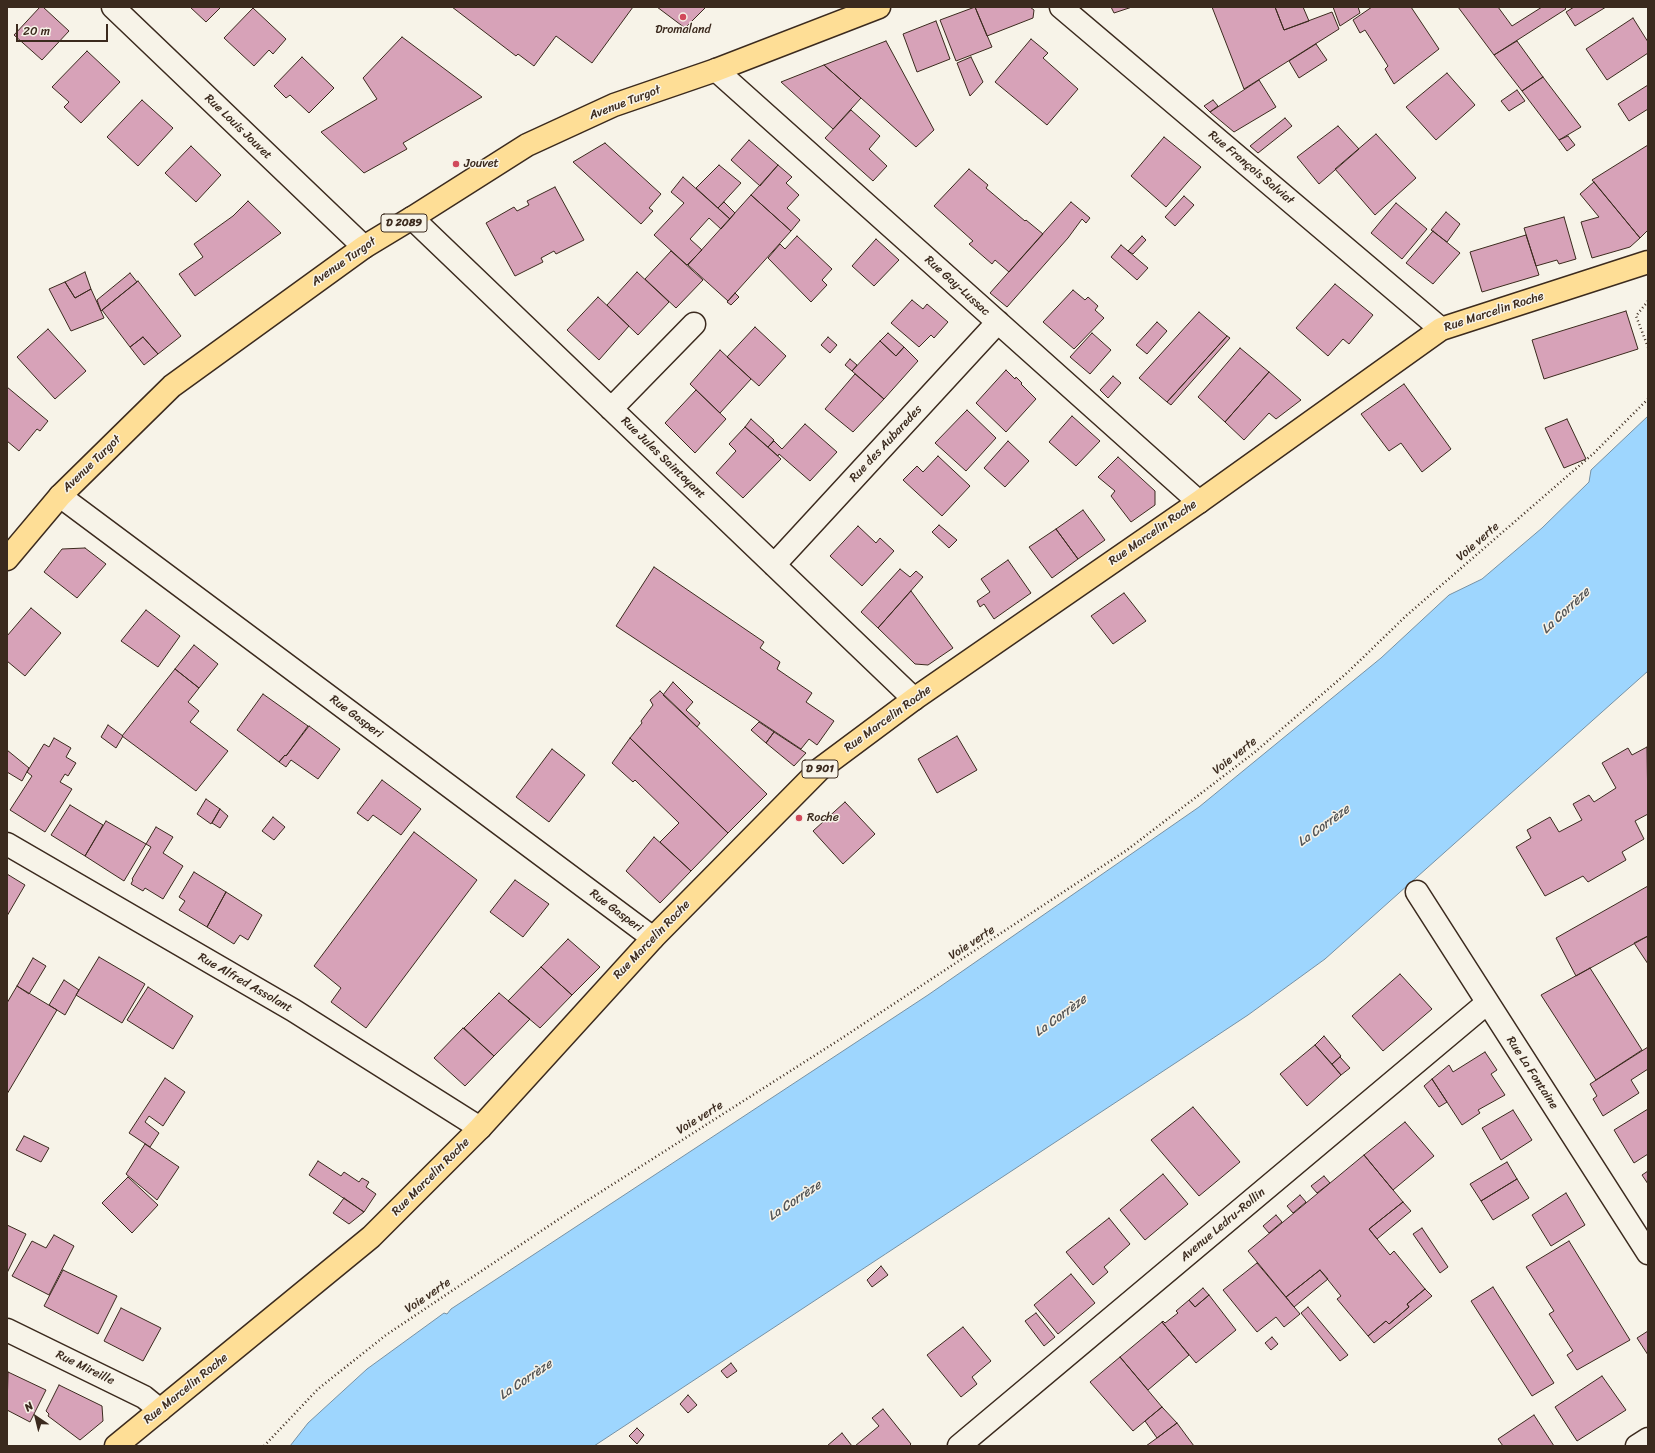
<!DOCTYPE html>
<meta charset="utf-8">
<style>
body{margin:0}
#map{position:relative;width:1655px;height:1453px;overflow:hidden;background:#f7f3e8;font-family:Sriracha,sans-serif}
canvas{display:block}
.frame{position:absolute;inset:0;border:8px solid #3b2a1e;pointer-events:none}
.north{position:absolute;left:16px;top:1397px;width:40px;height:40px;-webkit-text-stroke:3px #f7f3e8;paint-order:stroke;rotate:325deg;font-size:11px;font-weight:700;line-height:16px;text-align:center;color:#3b2a1e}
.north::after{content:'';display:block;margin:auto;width:14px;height:18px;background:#3b2a1e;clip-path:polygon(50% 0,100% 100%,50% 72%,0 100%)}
.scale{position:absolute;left:16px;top:24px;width:92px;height:18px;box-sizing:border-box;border:2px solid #3b2a1e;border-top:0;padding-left:5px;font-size:12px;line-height:14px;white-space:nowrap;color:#3b2a1e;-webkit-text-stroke:3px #f7f3e8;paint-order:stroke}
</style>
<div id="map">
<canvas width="1655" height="1453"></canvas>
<div class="frame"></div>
<div class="north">N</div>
<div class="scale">20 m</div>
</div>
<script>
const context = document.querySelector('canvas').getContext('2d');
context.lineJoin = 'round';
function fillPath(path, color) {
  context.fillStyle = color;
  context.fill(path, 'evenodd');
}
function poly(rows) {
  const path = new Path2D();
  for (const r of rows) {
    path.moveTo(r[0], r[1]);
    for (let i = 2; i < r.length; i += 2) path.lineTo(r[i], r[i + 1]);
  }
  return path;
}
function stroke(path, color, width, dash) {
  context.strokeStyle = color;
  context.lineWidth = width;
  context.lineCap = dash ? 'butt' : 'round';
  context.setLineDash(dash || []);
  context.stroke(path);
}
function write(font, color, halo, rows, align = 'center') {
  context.font = font + ' Sriracha,sans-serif';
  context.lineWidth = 3;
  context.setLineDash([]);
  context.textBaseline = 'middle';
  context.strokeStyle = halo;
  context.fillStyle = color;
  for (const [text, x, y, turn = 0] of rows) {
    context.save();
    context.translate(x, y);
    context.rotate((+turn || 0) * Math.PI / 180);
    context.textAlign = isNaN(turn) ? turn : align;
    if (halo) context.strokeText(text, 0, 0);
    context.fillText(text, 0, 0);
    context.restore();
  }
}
const water = poly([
 [1648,416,1648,671,1325,959,1248,1015,1177,1062,594,1446,290,1446,308,1423,367,1369,444,1313,447,1314,451,1309,928,995,1199,807,1381,658,1449,595,1482,579,1542,528,1589,482,1591,470,1648,416]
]);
fillPath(water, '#9ed6fe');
stroke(water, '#7691a4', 1);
const building = poly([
 [40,7,43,7,69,31,42,60,14,35,40,7],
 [190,7,221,7,206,22,190,7],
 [452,7,633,7,592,63,556,36,534,66,518,54,516,56,452,7],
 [657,7,706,7,685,28,657,7],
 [975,7,992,47,956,61,940,20,975,7],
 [975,7,1030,7,1034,10,1033,18,987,36,975,7],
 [1111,7,1132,7,1114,13,1111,7],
 [1212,7,1275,7,1284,30,1332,12,1339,29,1244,89,1212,7],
 [1275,7,1303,7,1309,21,1284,30,1275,7],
 [1333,7,1358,7,1360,13,1340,26,1333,7],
 [1372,7,1411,7,1439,49,1394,84,1385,69,1388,66,1365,30,1360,33,1353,20,1372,7],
 [1458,7,1498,7,1512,26,1542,7,1564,7,1566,9,1494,55,1458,7],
 [1574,7,1606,7,1575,26,1566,12,1574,7],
 [253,8,286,39,273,54,269,50,254,66,224,38,253,8],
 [1633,18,1648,42,1648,53,1607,80,1586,49,1633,18],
 [936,21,950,59,917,72,903,34,936,21],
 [402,37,482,97,403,143,407,149,364,173,321,132,377,99,363,78,402,37],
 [1031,39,1048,53,1043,58,1078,89,1047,125,995,82,1031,39],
 [886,41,934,130,916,147,824,65,886,41],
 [1517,41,1543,77,1522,91,1494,55,1517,41],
 [1316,44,1327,60,1299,78,1289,61,1316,44],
 [87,51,120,82,81,123,64,107,69,102,52,87,87,51],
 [302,57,334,88,309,113,290,95,286,98,274,86,302,57],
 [971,57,983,82,970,96,957,63,971,57],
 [824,65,861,98,833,129,781,82,824,65],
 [1447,73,1475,105,1436,140,1406,107,1447,73],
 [1543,77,1581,127,1559,140,1522,91,1543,77],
 [1259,80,1276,107,1234,132,1210,112,1259,80],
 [1648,85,1648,109,1629,121,1618,104,1648,85],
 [1517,90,1525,101,1509,111,1501,101,1517,90],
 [142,100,173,128,138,166,107,137,142,100],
 [1213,100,1218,106,1210,112,1204,106,1213,100],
 [851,110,880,136,869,149,887,166,873,181,825,138,851,110],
 [1285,118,1292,126,1258,153,1250,146,1285,118],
 [1338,126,1359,149,1319,184,1297,157,1338,126],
 [1376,134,1416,178,1375,215,1335,169,1376,134],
 [1568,136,1575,145,1567,151,1559,140,1568,136],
 [1164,137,1201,167,1166,207,1131,176,1164,137],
 [749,140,778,165,760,186,731,160,749,140],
 [605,143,661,194,649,208,653,211,641,224,573,162,605,143],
 [1648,145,1648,230,1640,238,1592,180,1648,145],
 [191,146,221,175,196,202,165,173,191,146],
 [719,165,741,183,718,208,696,188,719,165],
 [778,165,792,177,786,183,799,195,787,208,800,220,791,231,751,195,778,165],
 [969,169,988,185,986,188,1025,221,1026,220,1043,234,1009,272,995,260,992,264,969,244,973,241,934,206,969,169],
 [683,177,730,219,721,229,709,218,690,239,702,250,687,265,654,235,684,203,671,192,683,177],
 [1594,182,1640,238,1630,247,1592,258,1581,222,1599,217,1580,194,1594,182],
 [555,187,584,240,556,254,554,251,541,258,543,262,515,276,486,223,514,207,517,211,529,205,527,201,555,187],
 [751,195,791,231,728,301,688,265,751,195],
 [1184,196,1194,205,1175,226,1165,217,1184,196],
 [248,201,281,233,195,296,179,274,203,257,194,244,233,216,248,201],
 [724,202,735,213,730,219,718,208,724,202],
 [1071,202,1090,218,1086,223,1082,219,1068,238,1007,307,990,293,1071,202],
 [1396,203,1427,229,1402,259,1371,233,1396,203],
 [1446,212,1460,224,1447,242,1431,230,1446,212],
 [1564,217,1576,259,1559,264,1557,260,1536,266,1524,228,1564,217],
 [1433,231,1460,253,1433,284,1406,263,1433,231],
 [1526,235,1539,275,1482,292,1470,252,1526,235],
 [797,236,832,269,822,280,827,285,811,302,768,258,780,244,785,249,797,236],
 [1142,236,1146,240,1133,254,1128,251,1142,236],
 [876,239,899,260,874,286,852,266,876,239],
 [1121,245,1148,268,1137,280,1111,257,1121,245],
 [671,251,703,280,676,308,645,279,671,251],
 [85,272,91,289,75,298,65,282,85,272],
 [637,272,669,302,638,335,607,305,637,272],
 [130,273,137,282,101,311,97,300,130,273],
 [138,281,181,336,158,354,143,337,130,347,102,310,138,281],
 [65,282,75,298,91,289,104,318,71,331,49,289,65,282],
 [1335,284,1373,315,1349,344,1343,339,1328,356,1296,328,1335,284],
 [1073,290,1085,300,1088,297,1098,306,1095,310,1104,318,1074,349,1043,322,1073,290],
 [735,293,739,297,731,305,727,302,735,293],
 [598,297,629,326,599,360,567,330,598,297],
 [912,300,923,309,927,304,948,322,934,338,931,335,919,347,891,323,912,300],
 [1626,311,1638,349,1544,379,1532,340,1626,311],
 [1199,312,1227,336,1167,402,1139,378,1199,312],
 [1157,322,1167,331,1147,354,1136,345,1157,322],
 [755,327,786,356,759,386,727,357,755,327],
 [48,329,86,371,55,399,17,357,48,329],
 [888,333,904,347,896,356,880,341,888,333],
 [1092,333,1111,350,1090,374,1070,357,1092,333],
 [1227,336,1230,338,1171,405,1167,402,1227,336],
 [143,337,158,354,144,365,130,347,143,337],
 [828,337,837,345,830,353,821,345,828,337],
 [880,341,896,356,904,347,918,361,884,399,852,371,880,341],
 [1240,348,1269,372,1225,422,1198,397,1240,348],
 [720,350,751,379,720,413,690,384,720,350],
 [850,359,857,365,852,371,845,365,850,359],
 [1006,370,1015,379,1016,377,1022,383,1021,384,1036,399,1006,432,976,403,1006,370],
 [1269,372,1301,400,1276,419,1269,413,1244,440,1225,422,1269,372],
 [855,374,884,399,853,432,825,409,855,374],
 [1113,376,1121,383,1108,398,1100,390,1113,376],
 [1404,384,1451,449,1422,472,1401,443,1389,451,1361,414,1404,384],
 [7,387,48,421,40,431,37,429,19,451,7,441,7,387],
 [696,390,726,419,695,453,665,423,696,390],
 [967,410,996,438,966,471,935,443,967,410],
 [1072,416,1100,441,1076,466,1049,442,1072,416],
 [751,419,774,440,768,447,745,427,751,419],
 [1567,419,1586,459,1564,468,1545,428,1567,419],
 [805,424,837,452,810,481,779,454,778,456,768,447,774,441,782,449,805,424],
 [745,427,781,459,743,498,716,473,736,451,729,444,745,427],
 [1008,441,1029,461,1005,487,984,468,1008,441],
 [938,456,970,486,942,516,903,480,917,466,923,472,938,456],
 [1118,457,1155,491,1155,505,1131,522,1111,496,1115,491,1098,477,1118,457],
 [1083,510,1105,540,1078,559,1056,529,1083,510],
 [939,525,957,540,949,548,932,532,939,525],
 [858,526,876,543,880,538,894,551,862,586,830,556,858,526],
 [1056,529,1078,559,1052,578,1029,547,1056,529],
 [85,548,106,564,77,598,44,572,62,549,85,548],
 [1008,560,1031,593,994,619,984,604,980,607,977,601,990,592,981,579,1008,560],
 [654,567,764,642,760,648,780,662,777,669,812,693,806,702,834,721,817,745,809,739,801,749,616,626,654,567],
 [900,569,910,577,916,571,923,577,878,628,861,612,900,569],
 [911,591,953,648,928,665,915,664,878,628,911,591],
 [1124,593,1146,621,1113,644,1091,616,1124,593],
 [31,608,61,633,25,676,7,661,7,636,31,608],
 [146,610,180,636,158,667,121,641,146,610],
 [194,645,218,664,199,688,175,669,194,645],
 [175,669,199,688,188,702,199,711,190,722,228,751,196,791,122,736,175,669],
 [673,682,693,702,686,710,700,723,697,727,663,695,673,682],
 [660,691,767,794,728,833,630,738,642,723,641,721,653,705,650,700,660,691],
 [263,694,308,726,286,756,285,755,279,762,237,730,263,694],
 [759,722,774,732,766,743,751,730,759,722],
 [108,725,123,736,116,748,101,737,108,725],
 [309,726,340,749,318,779,291,760,286,767,279,762,285,755,286,756,309,726],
 [774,732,806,753,794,766,766,743,774,732],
 [957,736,977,770,937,793,918,759,957,736],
 [54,738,71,748,66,757,76,763,68,776,65,774,60,782,72,789,45,832,10,810,32,776,27,772,44,744,49,747,54,738],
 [630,738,728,833,691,871,660,842,679,823,635,780,633,782,612,763,630,738],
 [1647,747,1648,814,1635,821,1644,839,1622,852,1626,860,1588,882,1583,876,1545,896,1516,847,1531,838,1527,830,1550,817,1559,832,1582,820,1573,804,1589,795,1594,802,1616,788,1602,763,1628,748,1632,755,1647,747],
 [552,749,585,775,549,822,516,797,552,749],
 [7,750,29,768,22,781,7,772,7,750],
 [382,780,421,809,401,835,373,815,368,821,357,813,382,780],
 [206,799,220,809,211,824,197,814,206,799],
 [845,802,875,834,843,864,813,831,845,802],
 [70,805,103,825,85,856,51,835,70,805],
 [220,809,228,816,220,828,212,823,220,809],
 [273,817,285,827,274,840,262,831,273,817],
 [106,821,146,844,124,881,85,856,106,821],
 [156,827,173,837,163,853,183,866,163,899,145,888,143,891,131,884,133,880,132,879,151,847,146,844,156,827],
 [414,832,477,880,366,1028,331,1002,341,988,314,966,414,832],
 [654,837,691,871,660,903,626,871,654,837],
 [194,872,226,892,207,927,179,910,185,901,179,897,194,872],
 [7,874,25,885,7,916,7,874],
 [515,880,549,904,523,937,490,912,515,880],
 [1648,886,1648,936,1576,976,1556,938,1648,886],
 [226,892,262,915,248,940,240,935,234,944,207,927,226,892],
 [1648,936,1648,964,1634,943,1648,936],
 [568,939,600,967,572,995,541,967,568,939],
 [99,957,145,984,122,1023,76,995,99,957],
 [33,958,46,966,29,994,17,986,33,958],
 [541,967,572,995,540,1028,508,1001,541,967],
 [1590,968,1642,1050,1596,1080,1541,995,1590,968],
 [1400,974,1432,1009,1383,1051,1352,1016,1400,974],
 [64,980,79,990,65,1015,49,1005,64,980],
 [17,986,57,1010,7,1094,7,1003,17,986],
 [148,987,193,1016,173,1049,127,1020,148,987],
 [499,993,530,1019,494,1056,464,1028,499,993],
 [463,1028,494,1056,465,1086,434,1058,463,1028],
 [1324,1036,1341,1056,1332,1064,1315,1045,1324,1036],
 [1315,1045,1341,1075,1307,1106,1280,1074,1315,1045],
 [1648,1047,1648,1069,1631,1080,1639,1093,1603,1116,1593,1099,1597,1096,1590,1084,1648,1047],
 [1485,1052,1497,1070,1491,1074,1505,1095,1478,1110,1480,1113,1462,1125,1432,1079,1449,1065,1453,1072,1485,1052],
 [1340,1057,1350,1068,1341,1075,1332,1064,1340,1057],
 [165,1078,185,1092,163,1126,149,1116,145,1122,159,1133,150,1147,129,1133,165,1078],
 [1432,1079,1447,1102,1439,1107,1424,1086,1432,1079],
 [1193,1107,1240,1162,1199,1196,1151,1140,1193,1107],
 [1648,1109,1648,1154,1634,1163,1614,1130,1648,1109],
 [1513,1110,1532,1140,1501,1160,1482,1128,1513,1110],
 [1405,1122,1434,1156,1393,1190,1364,1155,1405,1122],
 [24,1136,49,1148,41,1162,16,1150,24,1136],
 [145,1144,179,1167,157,1200,126,1174,145,1144],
 [1364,1155,1403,1202,1369,1229,1390,1255,1394,1251,1425,1289,1407,1304,1409,1307,1389,1324,1386,1321,1368,1336,1337,1299,1341,1296,1320,1270,1286,1297,1248,1251,1364,1155],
 [318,1161,341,1176,344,1172,359,1182,362,1178,369,1182,366,1187,376,1194,364,1212,309,1175,318,1161],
 [1507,1162,1517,1179,1481,1201,1470,1184,1507,1162],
 [1648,1171,1648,1184,1642,1175,1648,1171],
 [1163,1174,1188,1204,1145,1240,1120,1210,1163,1174],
 [1324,1176,1330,1183,1317,1193,1311,1186,1324,1176],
 [128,1177,158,1205,132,1233,102,1203,128,1177],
 [1517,1179,1529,1198,1493,1220,1481,1201,1517,1179],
 [1566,1193,1585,1225,1551,1246,1532,1215,1566,1193],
 [1300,1195,1306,1202,1293,1213,1287,1206,1300,1195],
 [344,1198,364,1212,349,1224,333,1213,344,1198],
 [1403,1202,1411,1211,1377,1239,1369,1229,1403,1202],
 [1276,1215,1282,1222,1269,1233,1263,1226,1276,1215],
 [1109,1218,1130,1244,1104,1267,1108,1272,1093,1285,1066,1252,1109,1218],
 [7,1225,26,1234,7,1273,7,1225],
 [1422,1228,1448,1267,1440,1273,1413,1234,1422,1228],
 [54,1235,74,1246,49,1295,12,1276,32,1241,46,1248,54,1235],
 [1569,1241,1630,1340,1577,1370,1567,1355,1573,1351,1549,1314,1554,1311,1526,1267,1569,1241],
 [1257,1263,1300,1314,1284,1327,1276,1317,1257,1332,1223,1290,1257,1263],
 [881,1266,888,1275,872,1287,867,1280,881,1266],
 [63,1270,117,1296,98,1334,44,1306,63,1270],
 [1320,1270,1328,1279,1294,1307,1286,1297,1320,1270],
 [1071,1274,1095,1303,1058,1334,1034,1305,1071,1274],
 [1493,1287,1554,1383,1532,1396,1471,1301,1493,1287],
 [1203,1288,1209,1295,1195,1307,1189,1300,1203,1288],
 [1425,1289,1432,1296,1374,1343,1368,1336,1386,1321,1389,1324,1409,1307,1407,1304,1425,1289],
 [1209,1295,1236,1330,1196,1363,1162,1322,1163,1321,1165,1323,1178,1313,1176,1311,1189,1300,1195,1307,1209,1295],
 [1308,1307,1348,1355,1340,1361,1301,1313,1308,1307],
 [121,1308,161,1328,143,1361,104,1341,121,1308],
 [1036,1313,1055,1337,1044,1346,1025,1321,1036,1313],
 [1162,1322,1189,1355,1148,1390,1120,1357,1162,1322],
 [963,1327,991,1361,972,1377,977,1384,961,1397,927,1355,963,1327],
 [1648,1331,1648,1355,1637,1338,1648,1331],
 [1272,1337,1278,1344,1271,1350,1265,1343,1272,1337],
 [1120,1357,1162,1407,1133,1431,1090,1382,1120,1357],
 [731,1363,737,1371,727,1378,721,1371,731,1363],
 [8,1372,46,1390,30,1422,7,1410,8,1372],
 [1602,1376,1626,1410,1577,1441,1555,1407,1602,1376],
 [59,1385,102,1406,103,1421,80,1440,48,1416,49,1414,46,1411,59,1385],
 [688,1395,697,1405,688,1413,680,1404,688,1395],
 [1162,1407,1177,1423,1157,1438,1145,1421,1162,1407],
 [883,1409,911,1444,909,1446,855,1446,879,1426,872,1418,883,1409],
 [1534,1415,1554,1446,1503,1446,1498,1439,1534,1415],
 [1177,1423,1194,1446,1146,1446,1157,1438,1177,1423],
 [637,1428,644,1435,637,1444,629,1436,637,1428],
 [842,1433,852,1446,827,1446,842,1433]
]);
fillPath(building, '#d7a2b8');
stroke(building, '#3b2a1e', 1);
const street = poly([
 [113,7,364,247],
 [1061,7,1441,329],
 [716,70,1199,502],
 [412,218,914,699],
 [611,409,694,324],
 [60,496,653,938],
 [774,565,998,322],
 [7,844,293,1010,480,1128],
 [1417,892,1648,1253],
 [7,1330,144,1397,160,1410],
 [959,1446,1487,1003],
 [1637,1446,1648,1439]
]);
const primary = poly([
 [7,559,60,496,172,386,364,247,412,218,527,145,614,105,716,70,879,7],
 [116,1446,371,1237,480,1128,653,938,820,769,914,699,1199,502,1441,329,1648,262]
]);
stroke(street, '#3b2a1e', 25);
stroke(primary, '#3b2a1e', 25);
stroke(poly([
 [1648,301,1636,316,1648,347],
 [264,1446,318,1389,386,1335,574,1209,839,1040,1127,850,1255,752,1348,672,1407,615,1594,453,1648,399]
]), '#3b2a1e', 2.5, [1, 3]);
stroke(street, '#f7f3e8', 22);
stroke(primary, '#fede96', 22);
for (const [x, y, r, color] of [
 [683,17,4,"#d1495b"],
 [456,164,4,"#d1495b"],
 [799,818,4,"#d1495b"]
]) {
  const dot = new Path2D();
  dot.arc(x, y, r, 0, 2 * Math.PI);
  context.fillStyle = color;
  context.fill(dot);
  stroke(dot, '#f7f3e8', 1.5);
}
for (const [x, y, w] of [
 [404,223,46],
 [820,769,36]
]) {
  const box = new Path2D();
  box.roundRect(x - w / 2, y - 9, w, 18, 3);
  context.fillStyle = '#f7f3e8';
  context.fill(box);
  stroke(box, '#3b2a1e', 1);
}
write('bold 11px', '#3b2a1e', null, [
 ["D 2089",404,223],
 ["D 901",820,769]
]);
write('12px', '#3b2a1e', '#f7f3e8', [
 ["Dromaland",683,30,"center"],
 ["Jouvet",464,164],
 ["Roche",807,818]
], 'left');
write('12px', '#3b2a1e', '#f7f3e8', [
 ["Avenue Turgot",625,103,-21],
 ["Rue Louis Jouvet",238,127,44],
 ["Rue François Salviat",1251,168,40],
 ["Avenue Turgot",344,262,-35],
 ["Rue Gay-Lussac",957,286,42],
 ["Rue Marcelin Roche",1494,312,-18],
 ["Rue des Aubaredes",886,444,-47],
 ["Rue Jules Saintoyant",663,458,44],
 ["Avenue Turgot",92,464,-44],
 ["Rue Marcelin Roche",1153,533,-35],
 ["Voie verte",1478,542,-41],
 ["Rue Gasperi",356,717,37],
 ["Rue Marcelin Roche",888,719,-36],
 ["Voie verte",1235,756,-38],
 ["Rue Gasperi",616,911,37],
 ["Rue Marcelin Roche",652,940,-46],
 ["Voie verte",972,943,-33],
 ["Rue Alfred Assolant",245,983,30],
 ["Rue La Fontaine",1532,1073,57],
 ["Voie verte",700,1118,-32],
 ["Rue Marcelin Roche",431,1177,-45],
 ["Avenue Ledru-Rollin",1223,1225,-40],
 ["Voie verte",428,1296,-34],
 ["Rue Mireille",85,1368,26],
 ["Rue Marcelin Roche",186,1389,-39]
]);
write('italic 13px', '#545556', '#f7f3e8', [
 ["La Corrèze",1566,611,-43],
 ["La Corrèze",1324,826,-36],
 ["La Corrèze",1061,1016,-36],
 ["La Corrèze",795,1201,-34],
 ["La Corrèze",526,1380,-34]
]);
</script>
